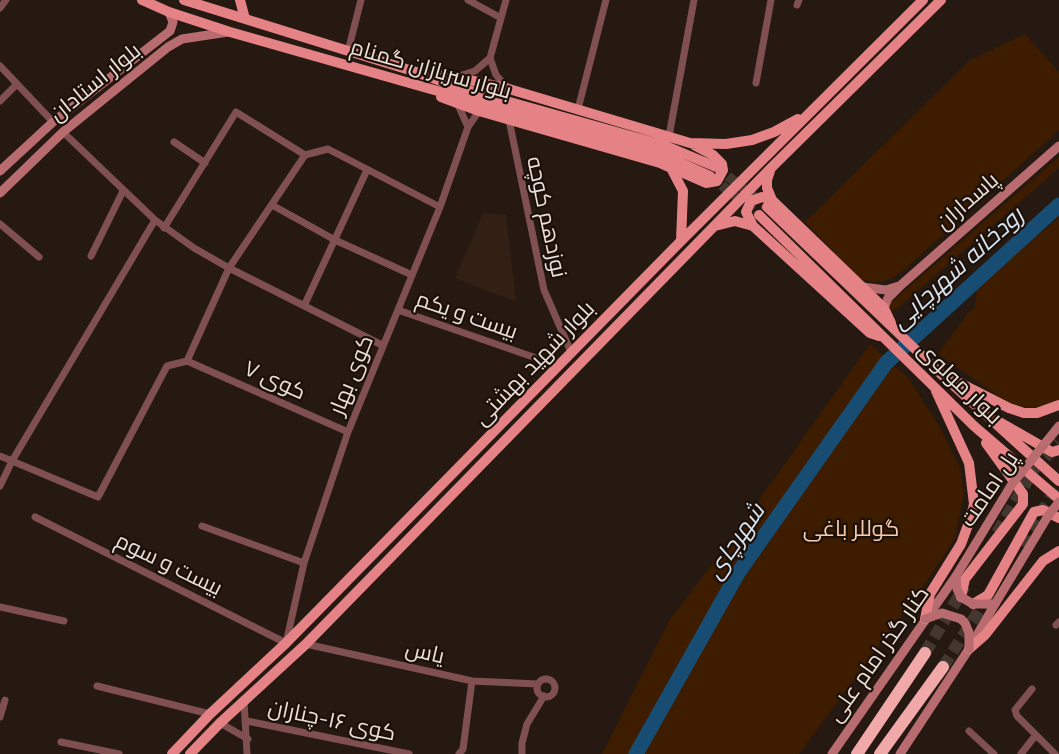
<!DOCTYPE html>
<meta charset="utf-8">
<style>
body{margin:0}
canvas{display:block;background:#251911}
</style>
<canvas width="1059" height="754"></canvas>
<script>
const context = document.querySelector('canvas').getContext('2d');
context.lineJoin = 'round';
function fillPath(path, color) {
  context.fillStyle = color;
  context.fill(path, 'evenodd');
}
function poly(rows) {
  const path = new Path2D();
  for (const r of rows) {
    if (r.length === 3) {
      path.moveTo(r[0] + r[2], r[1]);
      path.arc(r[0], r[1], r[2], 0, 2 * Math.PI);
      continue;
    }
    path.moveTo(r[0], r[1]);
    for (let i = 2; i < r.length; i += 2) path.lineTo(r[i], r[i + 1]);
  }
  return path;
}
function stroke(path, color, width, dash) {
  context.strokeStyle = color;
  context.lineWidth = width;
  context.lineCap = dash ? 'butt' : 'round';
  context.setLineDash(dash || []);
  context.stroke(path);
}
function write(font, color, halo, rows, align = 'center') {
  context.font = font + ' "Exo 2",Cairo,sans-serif';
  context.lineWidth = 4.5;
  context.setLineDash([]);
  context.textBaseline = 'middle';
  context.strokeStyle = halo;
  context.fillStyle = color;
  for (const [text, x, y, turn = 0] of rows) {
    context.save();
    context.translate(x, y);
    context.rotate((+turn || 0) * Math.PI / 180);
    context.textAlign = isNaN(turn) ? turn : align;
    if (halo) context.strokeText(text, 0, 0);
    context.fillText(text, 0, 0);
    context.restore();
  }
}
fillPath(poly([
 [483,213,506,215,516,302,455,278]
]), '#312013');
fillPath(poly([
 [1025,34,1059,72,1059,130,905,269,891,279,873,283,859,278,805,222,970,60],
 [1059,157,1059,168,893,312,888,305],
 [1059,217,1059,400,1047,406,1033,408,1015,405,1004,400,938,354,968,313,975,307,977,289,983,282],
 [870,344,909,379,938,424,960,468,964,493,955,538,929,578,799,754,602,754,669,621,737,531]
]), '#3d1c00');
stroke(poly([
 [636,754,738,573,886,363,1059,205]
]), '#184d73', 15);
stroke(poly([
 [716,167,767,207],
 [710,176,759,215]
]), '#43372f', 10, [10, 5]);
stroke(poly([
 [997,533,1034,469,1059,443],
 [1021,545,1059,485],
 [925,653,965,586],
 [943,667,989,595]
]), '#43372f', 12, [12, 6]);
stroke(poly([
 [468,0,501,18],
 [797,5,799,0],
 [0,8,6,0],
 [348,51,361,0],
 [490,58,506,0],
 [490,58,496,75,507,87],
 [0,66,53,122],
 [459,76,475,71,490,58],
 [756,83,771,0],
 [0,101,17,84],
 [458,105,468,127],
 [578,109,606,0],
 [509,120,544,290,571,352],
 [63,132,155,220,194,248,229,268,382,345],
 [669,136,694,0],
 [174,142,205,163],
 [272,205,335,240,412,275],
 [0,224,39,257],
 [164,228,236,112,305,155],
 [91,256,123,191],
 [304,306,367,170],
 [398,310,559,366],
 [187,361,229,268,305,155,328,149,440,207],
 [187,361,348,432],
 [0,456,98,497,167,366,187,361],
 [0,486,12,461,155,220],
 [35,517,286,643,304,563,348,432,440,207,468,127,479,111],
 [202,526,304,563],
 [0,607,64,621],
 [1056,625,1059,622],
 [306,644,472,681,538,684],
 [546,688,9],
 [97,686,210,714],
 [1032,689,1015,710,1017,716,1055,754],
 [244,701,247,754],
 [0,717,5,700],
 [247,721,409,754],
 [220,723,248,739],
 [969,731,994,754],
 [61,742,119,754],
 [459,754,463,749,472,681],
 [522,754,522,743,527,724,544,696],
 [1021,754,1035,736]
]), '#805051', 7);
stroke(poly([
 [0,171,53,122,170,31,173,22,169,12],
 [0,193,63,132,168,47,182,39,228,32],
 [862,287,886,290,899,286],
 [884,308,888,298,901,285,1059,146],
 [832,754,956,576],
 [900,754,969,649,995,604]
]), '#b96c6f', 9);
stroke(poly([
 [142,0,169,12,230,32,663,155,710,176],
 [184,0,416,72,460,88,666,146,716,167],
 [240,0,245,19],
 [435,75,456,77,509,89,690,143,726,144,752,140,774,132,798,119],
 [441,97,479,111,660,163,671,168,683,191,681,241],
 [672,168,706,183,717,181,723,170,722,164,713,155,694,145],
 [770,171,767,180,767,188,772,200,884,308,891,323],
 [767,207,940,373,1059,481],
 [759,215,974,426,1059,499],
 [715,226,735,221,753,226,870,333,879,336],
 [753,226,746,212,751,201,762,197,772,200],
 [946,376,1009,408,1024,413,1037,413,1059,405],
 [996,420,1052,452,1059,450],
 [961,597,965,579,1023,504,1023,494,986,443],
 [973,604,988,595,1034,512,1043,510,1059,518],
 [925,619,930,594,961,544,971,517,974,504,969,463,936,391],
 [969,649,985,635,1043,561,1059,551],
 [172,754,210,714,286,643,681,241,923,0],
 [190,754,220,723,306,644,771,168,941,0]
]), '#e58286', 10);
stroke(poly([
 [857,754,925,653],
 [880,754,943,667]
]), '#f1a8a9', 12);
stroke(poly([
 [1059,426,1012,484,956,576,957,589,961,597,973,604,995,604,1048,516,1059,502],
 [925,619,942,613,961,619,965,623,969,633,969,649]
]), '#b96c6f', 9);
write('22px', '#eae1db', '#1c1008', [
 ["بلوار سربازان گمنام",431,69,16],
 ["بلوار استادان",95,82,-39],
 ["پاسداران",967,201,-41],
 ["نوزدهم کوچه",547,217,78],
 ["بیست و یکم",467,315,19],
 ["بلوار شهید بهشتی",534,363,-46],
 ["کوی بهار",351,375,-68],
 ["کوی ۷",275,380,24],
 ["بلوار مولوی",960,383,44],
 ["پل امامت",989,489,-56],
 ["بیست و سوم",169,564,26],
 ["یاس",425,652,13],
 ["کنار گذر امام علی",878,654,-55],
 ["کوی ۱۶-چناران",332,720,12]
]);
write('22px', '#facbab', '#1c1008', [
 ["گوللر باغی",851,529]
]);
write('italic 24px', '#d7e5f2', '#1c1008', [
 ["رودخانه شهرچایی",957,268,-42],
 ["شهرچای",735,541,-56]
]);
</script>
